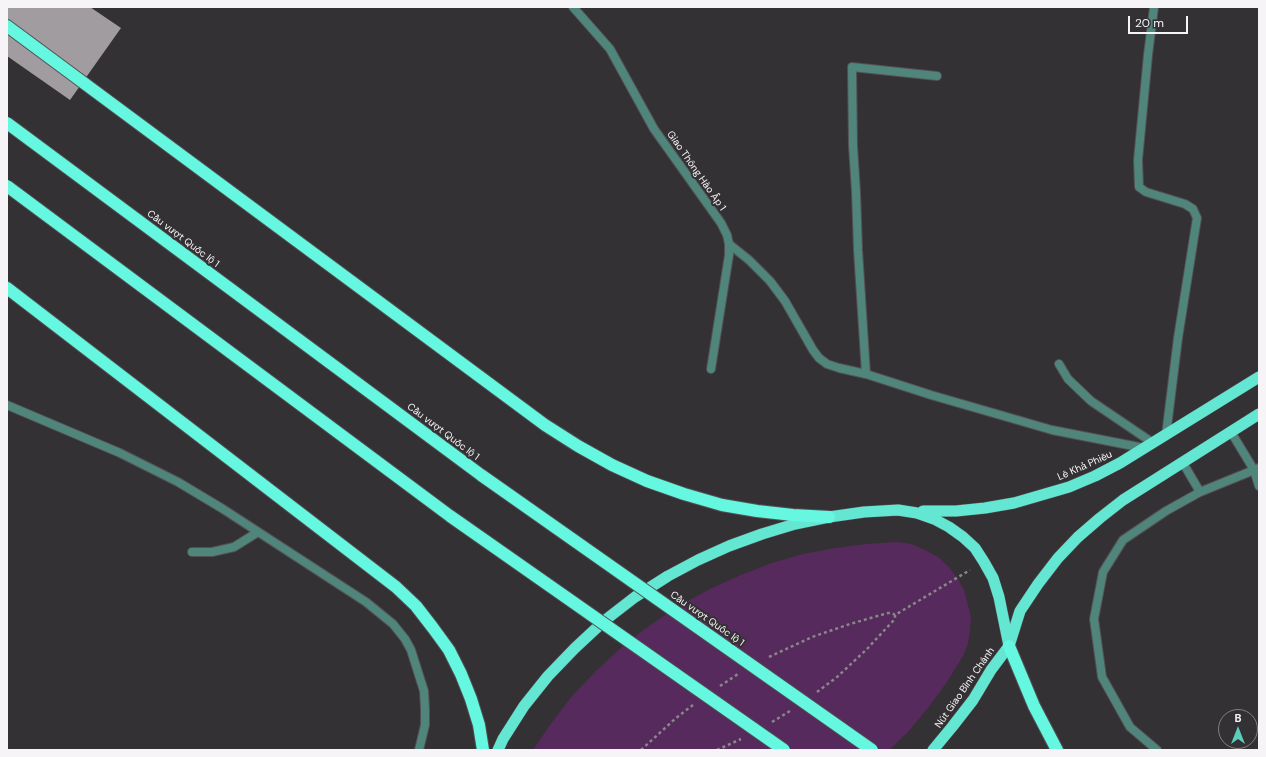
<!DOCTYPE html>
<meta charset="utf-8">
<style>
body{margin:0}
#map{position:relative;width:1266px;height:757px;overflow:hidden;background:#343134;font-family:"DM Sans",sans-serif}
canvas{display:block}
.frame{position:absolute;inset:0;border:8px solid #f6f4f6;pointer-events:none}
.north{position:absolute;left:1218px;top:709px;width:40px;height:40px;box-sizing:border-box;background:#343134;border:1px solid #827f82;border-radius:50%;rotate:0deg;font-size:11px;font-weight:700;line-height:16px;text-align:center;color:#f6f4f6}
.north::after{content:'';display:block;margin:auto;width:14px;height:18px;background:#5bcebb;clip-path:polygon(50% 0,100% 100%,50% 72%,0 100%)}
.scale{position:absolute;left:1128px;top:16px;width:60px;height:18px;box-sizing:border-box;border:2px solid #f6f4f6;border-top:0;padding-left:5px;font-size:12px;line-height:14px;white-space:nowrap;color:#f6f4f6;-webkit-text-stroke:3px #343134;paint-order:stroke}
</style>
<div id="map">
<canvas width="1266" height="757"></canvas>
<div class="frame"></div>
<div class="north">B</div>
<div class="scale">20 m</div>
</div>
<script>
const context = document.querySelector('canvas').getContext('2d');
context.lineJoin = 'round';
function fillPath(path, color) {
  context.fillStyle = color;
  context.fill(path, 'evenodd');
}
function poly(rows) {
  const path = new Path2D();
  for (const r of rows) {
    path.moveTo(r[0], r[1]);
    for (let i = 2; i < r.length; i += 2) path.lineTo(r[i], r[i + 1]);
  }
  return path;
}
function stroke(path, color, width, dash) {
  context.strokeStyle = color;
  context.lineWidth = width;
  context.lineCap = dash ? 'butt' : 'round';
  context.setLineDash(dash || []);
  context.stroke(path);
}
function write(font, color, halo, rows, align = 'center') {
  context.font = font + ' "DM Sans",sans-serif';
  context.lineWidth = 4;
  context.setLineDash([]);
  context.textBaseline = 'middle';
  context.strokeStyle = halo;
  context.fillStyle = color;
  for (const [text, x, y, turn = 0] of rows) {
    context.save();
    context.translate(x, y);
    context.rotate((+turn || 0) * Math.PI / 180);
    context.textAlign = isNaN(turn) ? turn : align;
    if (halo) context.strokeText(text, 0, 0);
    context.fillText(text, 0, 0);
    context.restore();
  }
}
fillPath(poly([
 [896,542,911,544,925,550,938,557,949,567,958,579,964,590,971,617,970,630,968,644,963,656,947,682,928,708,907,733,889,750,533,750,550,725,572,696,597,670,624,645,653,623,684,603,712,588,741,575,772,563,803,554,835,548,866,544]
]), '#562a5c');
fillPath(poly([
 [7,7,90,7,121,28,70,100,7,56]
]), '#a09ca0');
const service = poly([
 [729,244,749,260,770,281,785,301,813,350,819,358,827,364,839,368,866,374,931,395,1052,430,1144,448],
 [1059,364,1068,379,1091,401,1153,443],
 [7,405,120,453,178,482,223,509,366,602,393,624,405,639,411,650,424,691,425,709,425,725,419,750],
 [1254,470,1259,486],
 [192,552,212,552,234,547,258,532]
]);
const minor = poly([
 [573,7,610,49,654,129,721,223,727,235,729,244,729,255,711,369],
 [1154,7,1148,55,1138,160,1139,187,1146,192,1185,204,1193,209,1197,218,1178,338,1166,435],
 [866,374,858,250,856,192,853,146,852,67,937,76]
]);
const tertiary = poly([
 [1231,432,1254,470],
 [1183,463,1200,492],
 [1157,750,1130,727,1102,677,1094,619,1103,572,1123,540,1166,511,1200,492,1259,468]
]);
const trunk = poly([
 [923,511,956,511,985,508,1014,503,1069,487,1095,476,1120,463,1259,377],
 [498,750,503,739,524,706,548,676,575,648,604,621,635,597,668,576,698,560,729,546,762,534,795,524,829,517,864,512,898,510,917,513,934,519,949,527,963,537,975,548,984,562,993,578,999,597,1009,646],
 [933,750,952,727,973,700,991,670,1009,646,1020,611,1038,584,1058,558,1078,537,1100,518,1123,500,1259,414]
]);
const motorway = poly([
 [7,26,545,425,578,446,612,465,647,481,684,494,722,505,757,511,793,515,829,517],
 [7,288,396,587,416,606,433,628,449,650,461,674,471,699,479,725,483,750],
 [1009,646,1034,706,1057,750]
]);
stroke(service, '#535053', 10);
stroke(minor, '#535053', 10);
stroke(tertiary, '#535053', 10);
stroke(trunk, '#535053', 12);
stroke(motorway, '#535053', 14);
stroke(poly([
 [769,657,812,637,850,624,888,613,892,613,895,615],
 [720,686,738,674],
 [817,692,837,677,866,650,893,621,895,618,895,615,970,570],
 [772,722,790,711],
 [641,750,676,718,693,705],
 [717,750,741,739]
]), '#8a878a', 2.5, [3, 3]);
stroke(service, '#50857b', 8);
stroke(minor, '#50857b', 8);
stroke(tertiary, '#50857b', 8);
stroke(trunk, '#63e7d2', 11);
stroke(motorway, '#65f7e0', 12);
const motorwayBridge = poly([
 [7,123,481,475,872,750],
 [7,186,450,516,784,750]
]);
stroke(motorwayBridge, '#535053', 14, []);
stroke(motorwayBridge, '#65f7e0', 12);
write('10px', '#f6f4f6', '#343134', [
 ["Giao Thông Hào Ấp 1",696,171,55],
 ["Cầu vượt Quốc lộ 1",183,239,37],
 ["Cầu vượt Quốc lộ 1",443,432,37],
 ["Lê Khả Phiêu",1085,466,-24],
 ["Cầu vượt Quốc lộ 1",707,619,35],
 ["Nút Giao Bình Chánh",965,688,-55]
]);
</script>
